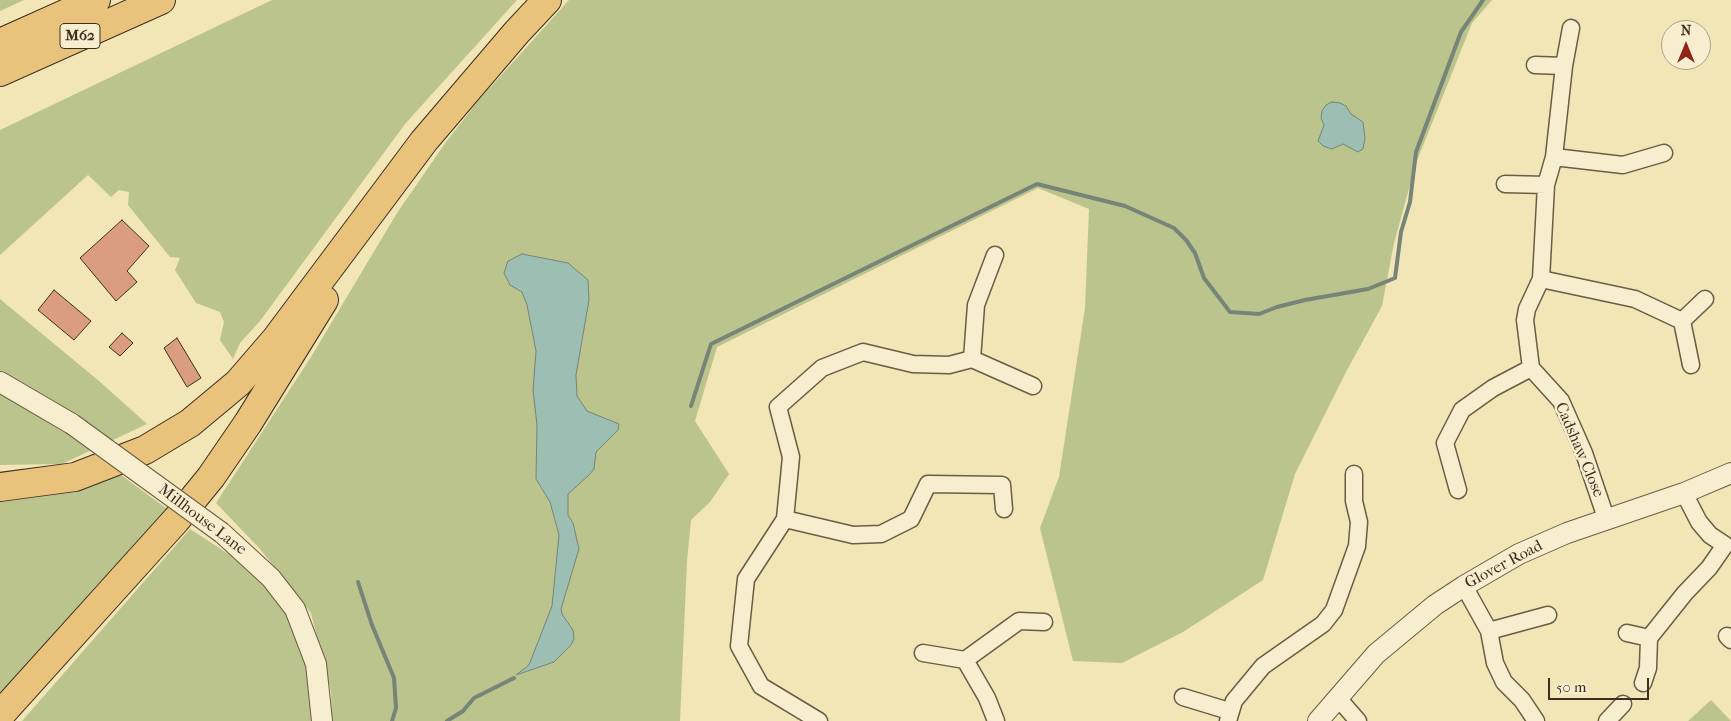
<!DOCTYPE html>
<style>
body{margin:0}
#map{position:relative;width:1731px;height:721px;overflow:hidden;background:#f2e5b6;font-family:"IM FELL French Canon",serif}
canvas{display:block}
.north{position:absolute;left:1661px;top:20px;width:50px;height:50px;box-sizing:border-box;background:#f7eed0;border:1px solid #aca289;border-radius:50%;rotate:0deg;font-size:14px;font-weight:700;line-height:20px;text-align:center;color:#3c2f1f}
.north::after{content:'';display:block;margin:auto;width:18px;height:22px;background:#8f2418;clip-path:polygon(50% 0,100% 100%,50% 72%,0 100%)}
.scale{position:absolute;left:1548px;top:678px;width:101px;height:22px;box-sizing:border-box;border:2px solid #3c2f1f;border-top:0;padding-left:6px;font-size:15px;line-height:18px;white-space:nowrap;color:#3c2f1f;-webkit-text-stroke:4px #f7eed0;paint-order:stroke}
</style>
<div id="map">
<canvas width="1731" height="721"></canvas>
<div class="north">N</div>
<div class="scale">50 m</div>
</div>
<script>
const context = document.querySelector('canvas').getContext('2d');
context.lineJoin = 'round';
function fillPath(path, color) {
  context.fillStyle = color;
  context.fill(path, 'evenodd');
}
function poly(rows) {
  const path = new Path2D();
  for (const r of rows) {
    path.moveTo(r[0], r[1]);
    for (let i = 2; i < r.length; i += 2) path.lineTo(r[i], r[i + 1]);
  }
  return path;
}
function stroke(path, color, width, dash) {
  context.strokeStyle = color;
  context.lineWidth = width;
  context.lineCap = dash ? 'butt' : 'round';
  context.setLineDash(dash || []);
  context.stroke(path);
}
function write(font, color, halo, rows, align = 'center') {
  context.font = font + ' "IM FELL French Canon",serif';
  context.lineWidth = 5;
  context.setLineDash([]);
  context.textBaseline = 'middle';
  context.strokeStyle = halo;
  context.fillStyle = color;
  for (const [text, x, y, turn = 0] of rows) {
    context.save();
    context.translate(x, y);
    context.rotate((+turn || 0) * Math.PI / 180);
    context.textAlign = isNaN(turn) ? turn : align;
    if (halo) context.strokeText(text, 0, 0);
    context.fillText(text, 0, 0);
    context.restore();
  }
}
fillPath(poly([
 [0,0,24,0,0,11],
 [272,0,517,0,405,124,260,321,240,343,233,359,220,340,224,322,220,312,196,303,175,270,180,258,170,257,128,205,129,192,119,190,111,197,88,175,0,255,0,130],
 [569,0,1492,0,1472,23,1416,163,1394,243,1382,306,1346,372,1295,474,1263,580,1183,632,1122,663,1073,661,1040,528,1059,477,1085,308,1089,209,1038,188,717,347,695,421,729,474,710,502,691,520,687,561,680,721,332,721,331,691,311,613,260,549,216,503,311,357,397,213,446,142,478,101],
 [0,299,99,381,147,424,62,464,0,465],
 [121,475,170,511,96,586,0,698,0,499,70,490],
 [190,529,244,564,290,612,312,676,313,721,22,721],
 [1711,700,1731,721,1688,721]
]), '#bbc48d');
const water = poly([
 [1332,102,1340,103,1346,106,1351,114,1363,122,1365,138,1363,149,1358,152,1343,144,1332,149,1323,146,1318,141,1324,125,1321,118,1322,111,1326,105,1332,102],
 [522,254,568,263,588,280,589,300,576,375,577,396,587,411,619,424,618,430,596,452,594,469,590,474,568,494,568,515,573,523,579,549,561,609,562,614,573,630,574,639,571,645,554,662,516,675,529,665,552,606,559,535,550,502,536,479,537,425,533,390,536,351,527,305,522,292,510,285,504,273,508,261,522,254]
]);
fillPath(water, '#9cbeb3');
stroke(water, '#768578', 1);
stroke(poly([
 [691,406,711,344,1037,184,1125,206,1174,228,1186,240,1195,253,1204,278,1230,312,1259,314,1277,307,1305,300,1368,289,1395,278,1401,232,1410,202,1416,152,1461,32,1483,0],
 [358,582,372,625,394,678,396,708,392,721],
 [447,721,463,711,474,698,514,678]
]), '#768578', 4);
const building = poly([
 [122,220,149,246,127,271,137,282,116,301,80,258,122,220],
 [54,290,91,321,74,340,38,310,54,290],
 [122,333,133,343,120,356,109,347,122,333],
 [177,338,201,378,187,387,164,348,177,338]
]);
fillPath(building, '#da9d80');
stroke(building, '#3c2f1f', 1);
const minor = poly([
 [1571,28,1564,66,1554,157,1546,185,1541,279,1527,309,1525,320,1531,368,1561,401,1584,453,1606,518],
 [1535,65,1564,66],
 [1554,157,1623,165,1664,153],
 [1505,184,1546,185],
 [1541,279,1635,299,1682,321,1691,365],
 [1682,321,1705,299],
 [972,359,976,305,995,255],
 [1458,490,1445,443,1462,410,1493,388,1531,368],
 [785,519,853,535,881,534,911,519,928,484,1002,485,1004,509],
 [1464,586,1489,631,1495,663,1504,682,1522,700,1536,721],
 [1489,631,1548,615],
 [1627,633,1649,638],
 [1727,636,1731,640],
 [923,653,965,660],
 [1643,683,1648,668,1649,638,1685,593,1709,568,1725,545,1710,535,1699,522,1684,493],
 [1183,697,1229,711],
 [1337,697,1358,721],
 [819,721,761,686,739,646,746,579,785,519,791,457,778,407,822,368,863,352,913,364,949,365,972,359,1033,386],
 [996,721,987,698,965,660,1019,621,1044,622],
 [1228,721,1234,701,1263,666,1323,624,1334,610,1357,546,1359,522,1354,501,1354,474],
 [1607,721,1623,704]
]);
const tertiary = poly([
 [0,382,72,424],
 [222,533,271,578,295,609,316,664,322,721],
 [1318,721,1376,654,1435,605,1464,586,1519,554,1567,533,1684,493,1731,473]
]);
const motorway = poly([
 [0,43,96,0],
 [0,72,161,0],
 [0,487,75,477,145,450,190,423,238,383,276,339,424,141,517,32,547,0],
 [0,715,176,520,211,477,248,423,324,300]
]);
stroke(minor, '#6a5c45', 19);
stroke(tertiary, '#6a5c45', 22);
stroke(motorway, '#3c2f1f', 30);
stroke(minor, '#f7eed0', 16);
stroke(tertiary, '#f7eed0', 20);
stroke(motorway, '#e9c27b', 28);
const tertiaryBridge = poly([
 [72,424,222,533]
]);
stroke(tertiaryBridge, '#6a5c45', 22, []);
stroke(tertiaryBridge, '#f7eed0', 20);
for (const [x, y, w] of [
 [80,36,40]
]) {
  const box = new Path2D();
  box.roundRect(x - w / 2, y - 12.5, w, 25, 4);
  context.fillStyle = '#f7eed0';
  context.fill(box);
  stroke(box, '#3c2f1f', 1);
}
write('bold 15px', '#3c2f1f', null, [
 ["M62",80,36]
]);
write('16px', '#3c2f1f', '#f7eed0', [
 ["Cadshaw Close",1579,450,67],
 ["Millhouse Lane",202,520,37],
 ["Glover Road",1504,565,-28]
]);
</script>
